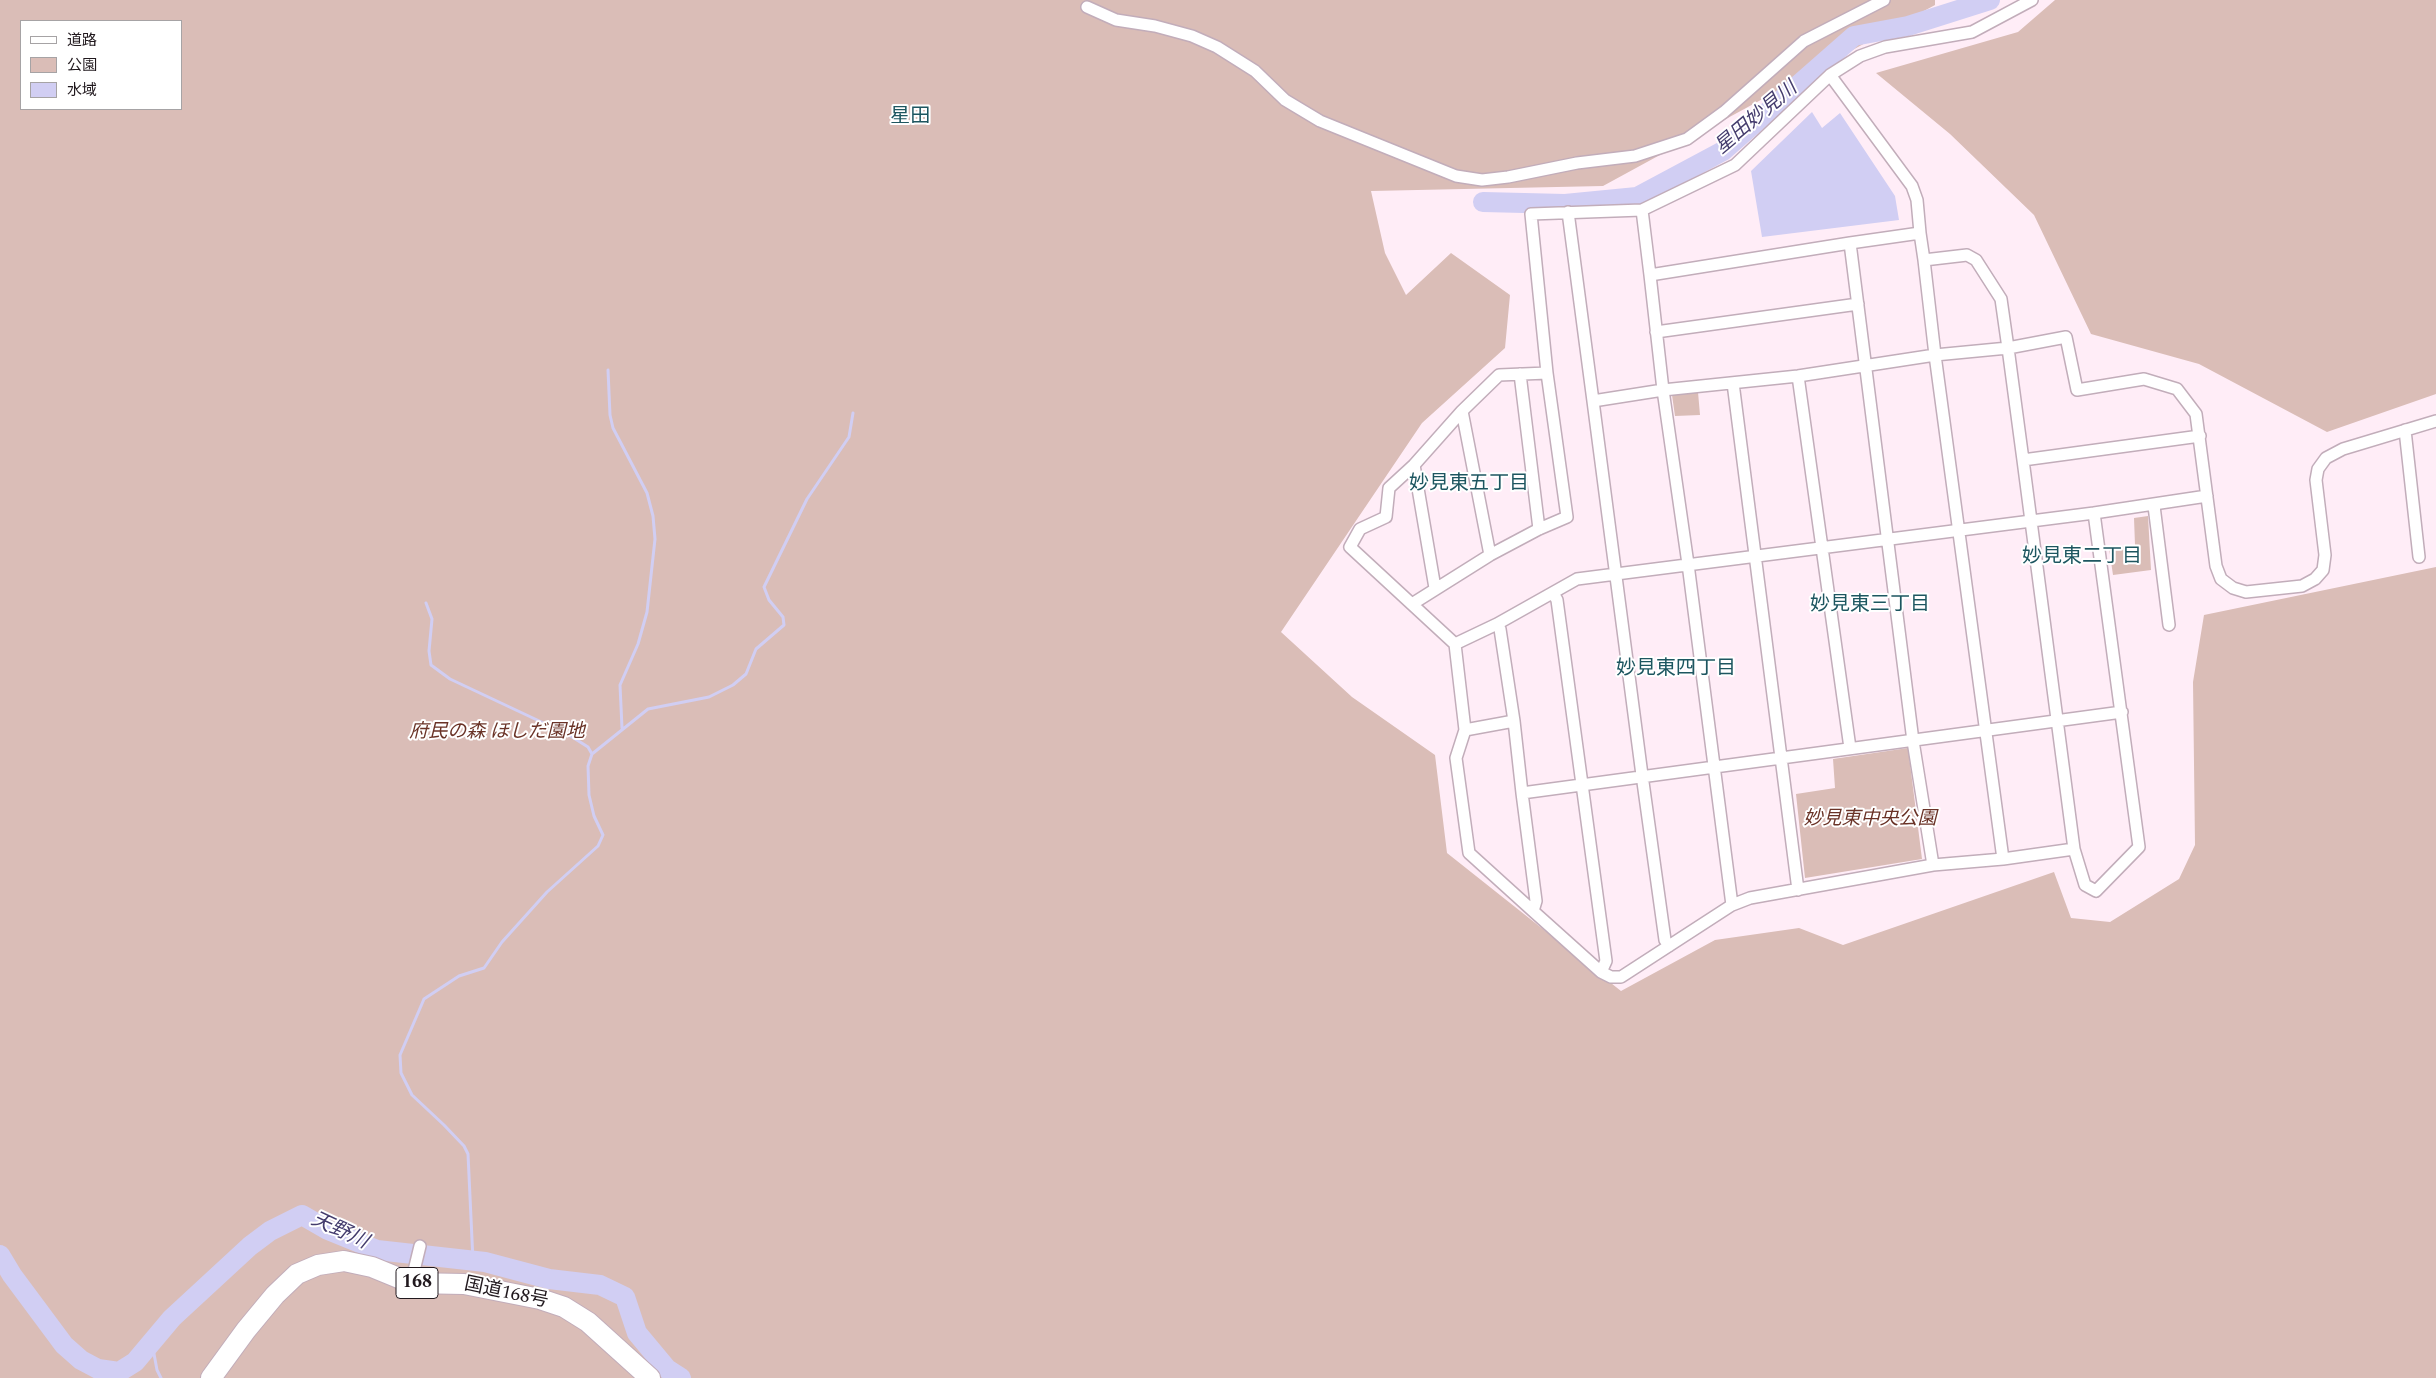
<!DOCTYPE html>
<meta charset="utf-8">
<style>
body{margin:0}
#map{position:relative;width:2436px;height:1378px;overflow:hidden;background:#ffedf7;font-family:Spectral,"Noto Sans JP",serif}
canvas{display:block}
.legend{position:absolute;left:20px;top:20px;width:162px;height:90px;box-sizing:border-box;background:#fff;border:1px solid #a6a3a5;margin:0;padding:6px 9px;list-style:none;font-size:15px;color:#21191e}
.legend li{display:flex;align-items:center;gap:10px;height:25px}
.legend b{width:25px;border:1px solid #a6a3a5}
</style>
<div id="map">
<canvas width="2436" height="1378"></canvas>
<ul class="legend">
<li><b style="height:6px;background:#fff"></b>道路</li>
<li><b style="height:14px;background:#dabdb7"></b>公園</li>
<li><b style="height:14px;background:#d1cef3"></b>水域</li>
</ul>
</div>
<script>
const context = document.querySelector('canvas').getContext('2d');
context.lineJoin = 'round';
function fillPath(path, color) {
  context.fillStyle = color;
  context.fill(path, 'evenodd');
}
function poly(rows) {
  const path = new Path2D();
  for (const r of rows) {
    path.moveTo(r[0], r[1]);
    for (let i = 2; i < r.length; i += 2) path.lineTo(r[i], r[i + 1]);
  }
  return path;
}
function stroke(path, color, width, dash) {
  context.strokeStyle = color;
  context.lineWidth = width;
  context.lineCap = dash ? 'butt' : 'round';
  context.setLineDash(dash || []);
  context.stroke(path);
}
function write(font, color, halo, rows, align = 'center') {
  context.font = font + ' Spectral,"Noto Sans JP",serif';
  context.lineWidth = 4;
  context.setLineDash([]);
  context.textBaseline = 'middle';
  context.strokeStyle = halo;
  context.fillStyle = color;
  for (const [text, x, y, turn = 0] of rows) {
    context.save();
    context.translate(x, y);
    context.rotate((+turn || 0) * Math.PI / 180);
    context.textAlign = isNaN(turn) ? turn : align;
    if (halo) context.strokeText(text, 0, 0);
    context.fillText(text, 0, 0);
    context.restore();
  }
}
fillPath(poly([
 [0,0,1935,0,1935,5,1603,186,1371,191,1385,253,1406,295,1451,253,1510,295,1505,348,1422,423,1281,632,1352,697,1435,755,1447,853,1621,991,1715,940,1799,928,1843,945,2054,872,2071,918,2110,922,2179,879,2195,845,2193,682,2204,615,2436,567,2436,1378,0,1378],
 [21,21,181,21,181,109,21,109],
 [2055,0,2436,0,2436,394,2327,432,2199,364,2091,334,2034,215,1950,134,1876,73,2018,32],
 [1698,392,1700,415,1675,416,1672,395],
 [2148,516,2151,570,2113,575,2109,548,2135,545,2134,518],
 [1908,748,1922,859,1805,878,1796,794,1835,788,1833,759]
]), '#dabdb7');
fillPath(poly([
 [1812,112,1822,128,1840,113,1895,196,1899,220,1762,237,1751,171]
]), '#d1cef3');
stroke(poly([
 [608,370,610,415,613,428,647,493,653,516,655,539,647,612,638,644,620,685,622,728],
 [426,603,432,619,429,651,431,665,450,679,569,735,588,747,592,754],
 [473,1261,468,1154,464,1146,444,1125,412,1095,401,1073,400,1055,424,999,459,976,484,968,502,942,547,892,598,846,603,835,594,816,589,795,588,766,592,754,648,709,709,697,733,685,746,674,756,649,784,625,783,617,769,600,764,587,807,499,849,437,853,413],
 [152,1343,157,1370,161,1378]
]), '#d1cef3', 3);
stroke(poly([
 [1483,202,1565,204,1637,197,1723,151,1854,36,1908,26,1990,0],
 [0,1255,12,1275,64,1345,81,1360,98,1369,119,1372,135,1362,172,1318,250,1246,270,1231,302,1215,328,1230,377,1250,485,1262,549,1279,600,1285,625,1297,637,1333,667,1369,681,1378]
]), '#d1cef3', 20);
const minor = poly([
 [1087,7,1116,20,1155,26,1192,36,1217,47,1255,71,1285,100,1320,121,1456,176,1482,180,1508,177,1577,163,1635,156,1687,139,1724,112,1804,41,1884,0],
 [1830,75,1912,186,1917,200,1920,233],
 [1642,210,1735,165,1830,75,1860,56,1885,47,1972,32,2032,0],
 [1568,212,1593,401],
 [1924,260,1920,233,1850,243,1913,741,1933,865],
 [1650,275,1663,390,1688,564,1732,905],
 [1656,332,1858,304],
 [1520,374,1539,529],
 [1798,376,1850,748],
 [1733,383,1798,890],
 [1462,411,1490,555],
 [2405,430,2419,557],
 [2023,460,2008,348,2001,299,1976,260,1967,255,1924,260,1935,355,2008,348,2066,337,2077,390,2144,379,2177,389,2196,414,2216,566,2221,579,2233,588,2246,592,2302,586,2315,579,2323,570,2325,555,2316,480,2318,469,2326,458,2343,449,2436,421],
 [1414,465,1435,588],
 [2154,506,2169,625],
 [1553,593,1557,600,1606,961,1601,972],
 [1412,604,1490,555,1539,529,1567,517,1547,373],
 [1497,624,1577,579,2094,513],
 [1455,644,1497,624,1500,629,1514,721],
 [1465,730,1514,721,1522,793],
 [2074,849,2023,460,2200,436],
 [2003,859,1933,865,1750,898,1732,905,1621,977,1611,977,1601,972,1533,911,1536,901,1522,793,2122,712],
 [1533,911,1469,853,1456,758,1465,730,1455,644,1350,547,1360,529,1386,517,1389,488,1414,465,1462,411,1499,375,1547,373,1531,214,1642,210,1650,275,1850,243],
 [1669,946,1665,940,1642,775,1593,401,1663,390,1798,376,1935,355,2003,859,2074,849,2085,885,2096,891,2139,847,2094,513,2207,496],
 [411,1283,420,1246]
]);
const trunk = poly([
 [211,1378,246,1330,275,1295,297,1274,318,1265,344,1261,372,1267,411,1283,464,1284,540,1299,564,1307,588,1322,650,1378]
]);
stroke(minor, '#c2adba', 14);
stroke(trunk, '#c2adba', 22);
stroke(minor, '#fff', 11);
stroke(trunk, '#fff', 20);
for (const [x, y, w] of [
 [417,1283,42]
]) {
  const box = new Path2D();
  box.roundRect(x - w / 2, y - 15.5, w, 31, 4);
  context.fillStyle = '#fff';
  context.fill(box);
  stroke(box, '#21191e', 1);
}
write('bold 18px', '#21191e', null, [
 ["168",417,1283]
]);
write('italic 19px', '#6a3327', '#fff', [
 ["府民の森 ほしだ園地",497,733],
 ["妙見東中央公園",1870,820]
]);
write('19px', '#21191e', '#fff', [
 ["国道168号",506,1294,12]
]);
write('20px', '#1d5660', '#fff', [
 ["星田",910,118],
 ["妙見東五丁目",1469,485],
 ["妙見東二丁目",2082,558],
 ["妙見東三丁目",1870,606],
 ["妙見東四丁目",1676,670]
]);
write('italic 20px', '#443c6d', '#fff', [
 ["星田妙見川",1757,119,-40],
 ["天野川",339,1232,25]
]);
</script>
